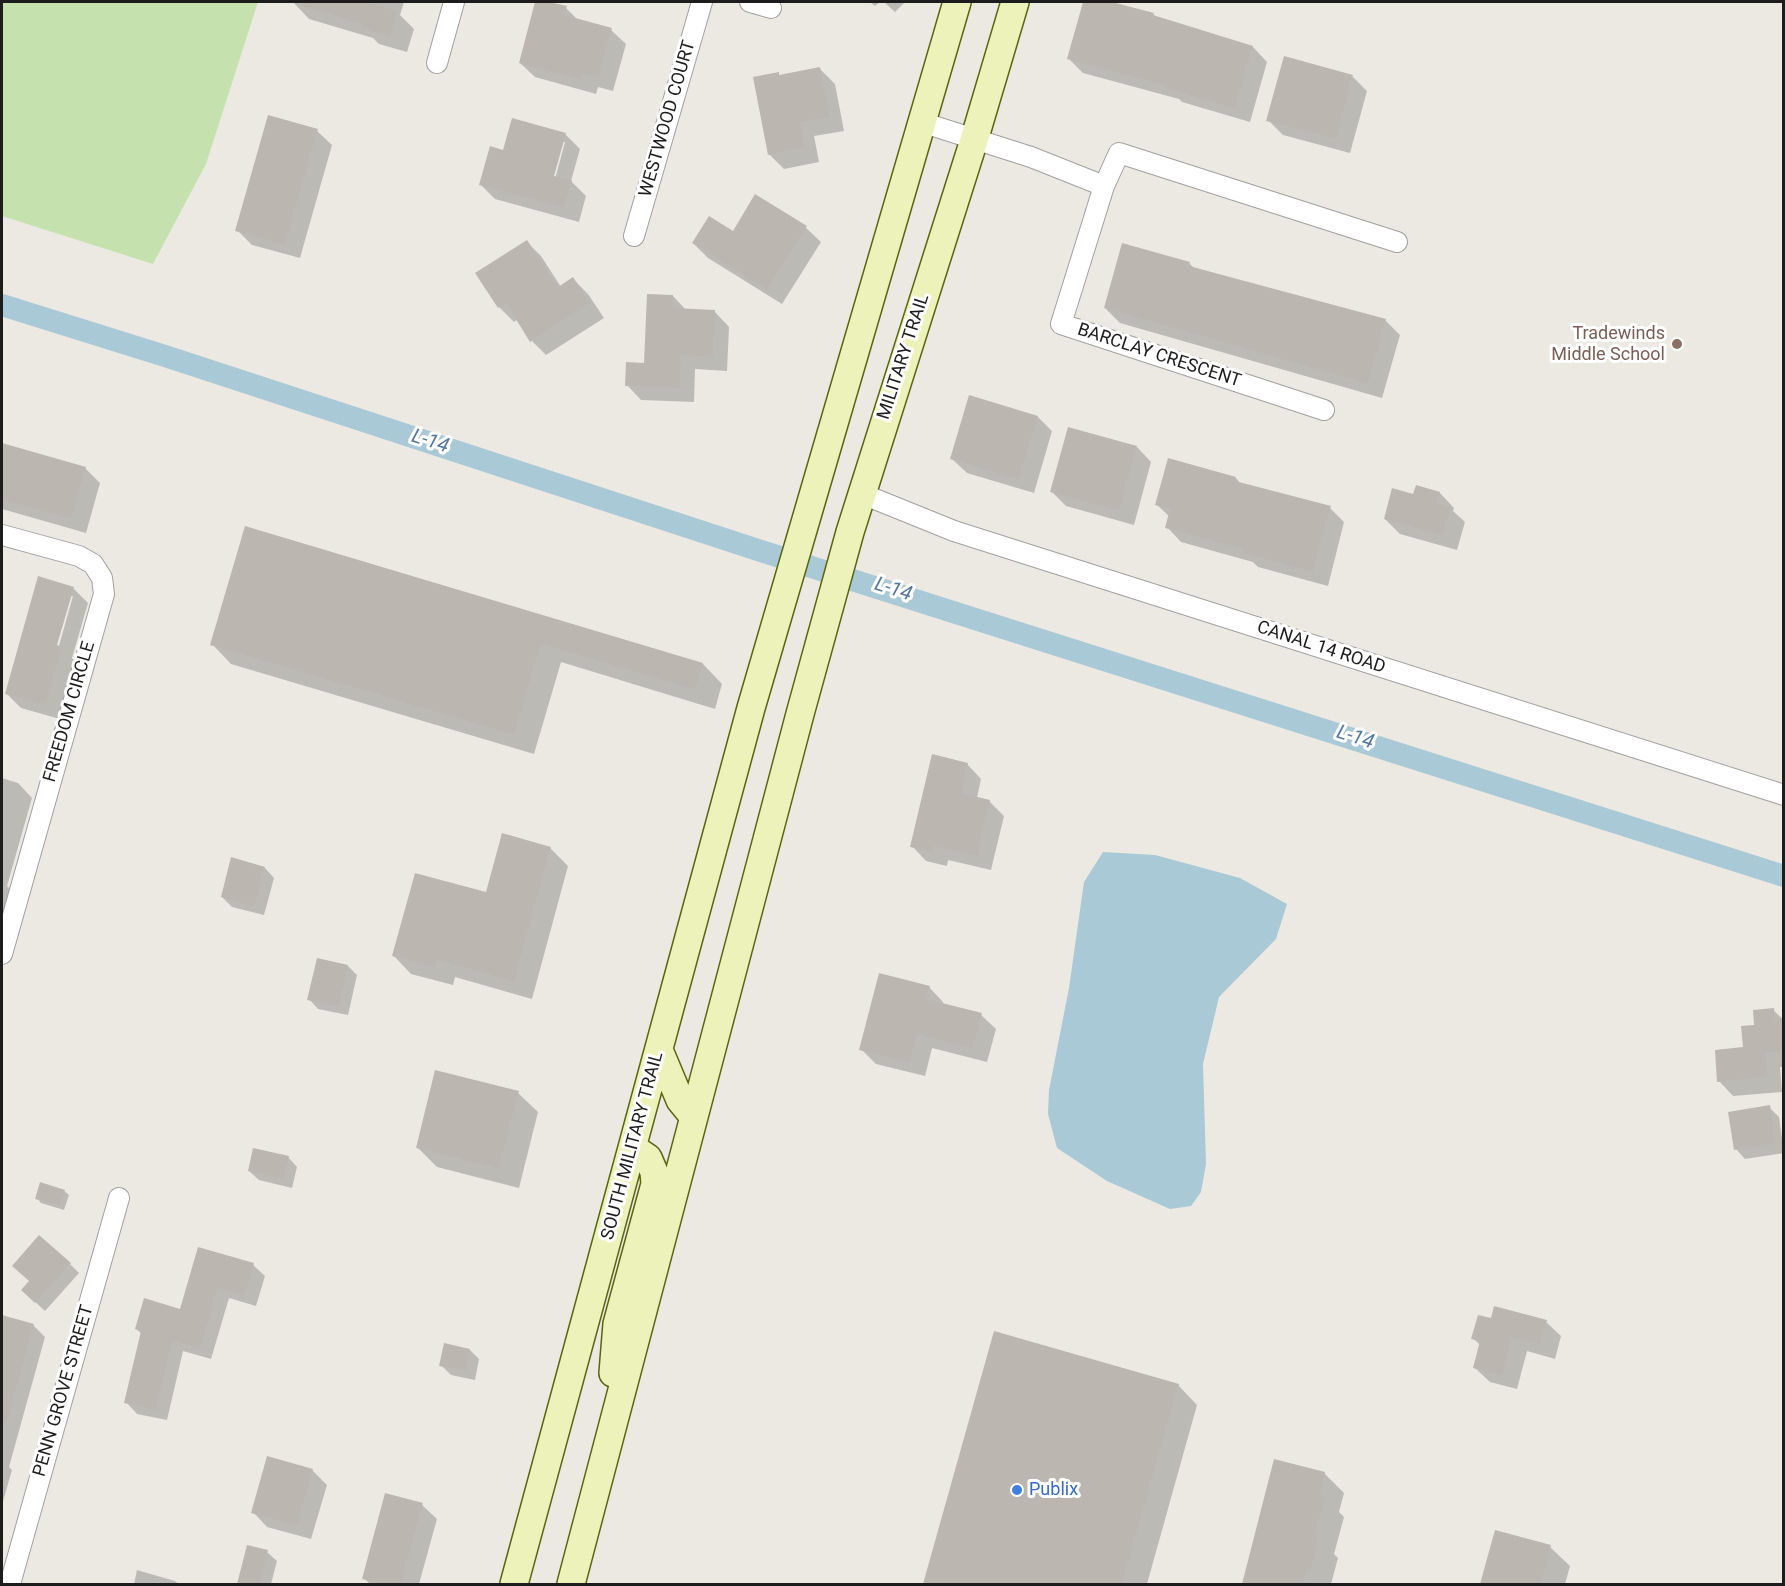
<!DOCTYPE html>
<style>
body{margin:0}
#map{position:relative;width:1785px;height:1586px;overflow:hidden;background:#ece9e3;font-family:Roboto,sans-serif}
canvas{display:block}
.frame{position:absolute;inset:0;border:3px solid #1c1c1c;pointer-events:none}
</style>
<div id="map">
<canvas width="1785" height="1586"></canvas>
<div class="frame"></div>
</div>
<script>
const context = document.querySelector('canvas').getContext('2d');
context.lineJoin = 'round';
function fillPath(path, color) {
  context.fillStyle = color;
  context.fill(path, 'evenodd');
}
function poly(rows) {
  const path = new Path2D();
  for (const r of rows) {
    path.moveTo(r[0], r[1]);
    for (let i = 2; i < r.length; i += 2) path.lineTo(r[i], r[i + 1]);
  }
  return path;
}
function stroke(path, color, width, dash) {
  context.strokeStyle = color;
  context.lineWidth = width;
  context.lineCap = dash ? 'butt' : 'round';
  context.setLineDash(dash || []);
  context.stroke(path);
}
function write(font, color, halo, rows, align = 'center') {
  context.font = font + ' Roboto,sans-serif';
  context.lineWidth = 6;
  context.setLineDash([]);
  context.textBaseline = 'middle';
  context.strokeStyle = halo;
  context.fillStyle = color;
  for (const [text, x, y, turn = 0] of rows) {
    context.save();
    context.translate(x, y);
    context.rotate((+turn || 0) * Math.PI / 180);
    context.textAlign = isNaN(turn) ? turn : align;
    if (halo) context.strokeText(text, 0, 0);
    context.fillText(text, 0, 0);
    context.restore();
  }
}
fillPath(poly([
 [2,2,258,2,206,164,153,264,2,216]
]), '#c5e1ae');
fillPath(poly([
 [1103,852,1155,855,1240,878,1287,904,1276,939,1219,997,1203,1064,1206,1164,1201,1192,1191,1206,1170,1209,1107,1181,1057,1148,1048,1114,1049,1090,1069,988,1084,882]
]), '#a8c9d5');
fillPath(poly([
 [293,2,404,2,400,15,414,29,407,52,379,44,373,38,309,19],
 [537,2,566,8,579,21,611,30,626,44,613,91,598,87,596,94,535,77,520,63],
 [870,2,880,2,875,6],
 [884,2,905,2,895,12],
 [1084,2,1106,2,1153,14,1157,18,1253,47,1267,62,1250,122,1182,102,1179,99,1083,73,1069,59],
 [820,69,835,84,844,131,814,136,819,162,784,169,769,154,778,74,781,77],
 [1353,77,1367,91,1350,153,1283,135,1268,120],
 [317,131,332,145,300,258,252,245,237,230],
 [565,134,580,149,571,181,586,196,579,222,495,199,481,185,504,152],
 [562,142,565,142,554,183,551,182],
 [756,196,806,228,821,242,782,304,708,258,693,243,733,233],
 [527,242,541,256,561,287,573,279,588,294,604,318,546,355,532,341,518,319,514,322,499,307,477,273],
 [1123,245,1190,264,1195,269,1385,320,1400,335,1382,398,1120,323,1105,308],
 [673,296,687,311,715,312,729,327,727,371,695,369,694,402,641,400,627,385,645,365],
 [1038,417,1052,431,1034,493,967,473,952,459],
 [2,445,85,468,100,483,86,533,2,509],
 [1137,447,1151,462,1134,525,1066,506,1052,492],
 [1236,478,1241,484,1330,508,1344,522,1328,586,1258,567,1253,562,1181,542,1167,527,1170,517,1157,505],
 [1440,493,1454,508,1453,511,1465,522,1457,550,1400,534,1385,519,1414,496],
 [246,527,703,664,722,684,715,709,561,662,534,754,231,664,212,644],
 [73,588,88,603,72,658,76,663,60,719,21,708,6,693],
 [70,596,73,596,57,653,54,652],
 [967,764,981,779,977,798,989,801,1004,816,991,870,948,860,947,866,926,861,912,846],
 [2,778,18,783,32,798,7,886,15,894,9,914,2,912],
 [550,848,568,866,532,999,455,977,453,985,411,974,394,956,487,894],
 [265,868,274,878,264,915,232,907,222,897],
 [348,966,357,975,348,1015,318,1009,309,999],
 [929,987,943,1002,943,1005,981,1015,996,1029,987,1062,932,1048,925,1076,876,1064,861,1049],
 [1773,1010,1784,1020,1784,1067,1780,1067,1782,1092,1733,1096,1719,1081,1745,1049,1756,1026],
 [518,1093,538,1112,519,1188,437,1167,417,1147],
 [1769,1107,1779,1117,1784,1153,1745,1159,1736,1149],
 [288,1157,297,1167,292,1188,259,1180,249,1171],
 [64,1191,69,1195,64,1210,41,1203,37,1198],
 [70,1264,79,1273,45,1311,32,1299],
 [253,1265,265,1276,256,1306,229,1298,211,1359,183,1351,167,1420,137,1414,126,1402,142,1334,136,1329,181,1311],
 [2,1317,33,1325,45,1337,9,1467,12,1470,2,1505],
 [1492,1320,1546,1322,1561,1336,1555,1359,1527,1351,1517,1389,1490,1382,1475,1368,1481,1346,1473,1338],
 [995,1333,1178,1385,1197,1405,1147,1584,925,1584],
 [470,1350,479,1359,475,1380,451,1375,441,1365],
 [1275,1461,1324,1473,1344,1493,1339,1512,1344,1517,1334,1554,1338,1558,1331,1584,1243,1584],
 [312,1470,327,1485,311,1539,267,1527,253,1512],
 [422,1505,437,1519,419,1584,370,1584,364,1578],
 [1496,1532,1550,1547,1570,1566,1565,1584,1482,1584],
 [248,1547,267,1552,277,1561,271,1584,239,1584],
 [137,1570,175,1581,179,1584,134,1584]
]), '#0003');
stroke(poly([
 [2,305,165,356,761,551,1784,876]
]), '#a8c9d5', 22);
fillPath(poly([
 [302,2,366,2,398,11,390,37,361,28,362,24,301,6],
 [535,2,549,2,567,6,564,15,612,28,599,77,583,73,581,80,519,63],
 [1083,2,1112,2,1154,13,1153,15,1253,46,1235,109,1166,88,1167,86,1067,59],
 [1284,56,1353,75,1336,139,1266,121],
 [820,67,830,117,800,122,805,148,768,155,753,77,779,72,779,75],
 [268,115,318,129,285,245,235,231],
 [512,118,566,133,554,176,572,180,564,208,479,185,490,146,503,150],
 [755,194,807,226,767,290,692,243,709,216,733,231],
 [527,240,558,287,573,277,590,303,530,342,506,303,498,308,475,273],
 [1122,243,1190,262,1189,266,1386,319,1368,384,1104,308],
 [647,294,673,295,673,308,715,310,713,357,681,355,680,388,625,386,626,362,644,363],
 [969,395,1038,416,1019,480,950,459],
 [1068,427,1137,446,1119,511,1050,492],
 [2,443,86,467,71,519,2,500],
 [1168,458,1236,477,1235,481,1331,506,1313,572,1242,553,1243,549,1165,528,1170,509,1155,505],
 [1416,485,1440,492,1437,503,1451,507,1443,536,1384,519,1392,488,1413,494],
 [245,526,703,663,695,690,541,644,514,735,210,645],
 [38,576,74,587,57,645,62,647,46,705,5,694],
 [932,754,968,763,961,793,990,800,977,856,934,846,933,852,910,847],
 [502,833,551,847,514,982,437,960,435,968,392,956,415,873,486,892],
 [231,857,265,867,254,907,221,897],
 [317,958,348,965,339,1007,307,1000],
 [879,973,930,986,926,999,982,1013,973,1049,917,1034,910,1063,859,1050],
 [1774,1008,1775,1019,1784,1019,1784,1051,1766,1053,1768,1077,1717,1082,1715,1050,1743,1047,1741,1026,1754,1025,1753,1010],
 [435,1070,519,1091,499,1169,416,1148],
 [1770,1105,1776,1143,1734,1150,1728,1112],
 [253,1148,289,1156,283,1179,248,1171],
 [40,1182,65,1190,60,1206,35,1199],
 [39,1235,71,1263,35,1303,21,1290,29,1281,12,1266],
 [198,1247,254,1263,245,1296,218,1288,200,1349,172,1341,156,1410,124,1403,141,1331,135,1329,144,1298,180,1309],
 [1494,1306,1547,1320,1540,1345,1512,1338,1502,1376,1473,1368,1480,1341,1471,1339,1478,1315,1491,1318],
 [2,1315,34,1324,7,1423,2,1422],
 [994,1331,1179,1384,1122,1584,923,1584],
 [444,1343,470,1349,466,1371,439,1366],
 [267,1456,313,1469,297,1526,251,1513],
 [1274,1459,1325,1472,1320,1495,1325,1496,1315,1536,1319,1537,1311,1569,1307,1568,1303,1584,1242,1584],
 [385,1493,423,1503,401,1584,383,1584,362,1579],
 [1495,1530,1551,1545,1541,1584,1480,1584],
 [247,1545,268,1550,260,1584,237,1584]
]), '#bcb6b0');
const street = poly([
 [750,2,771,8],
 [437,63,454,2],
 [921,122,1031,157,1104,186],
 [634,236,702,2],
 [1324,410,1061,324,1104,186,1119,153,1397,242],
 [860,493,954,531,1784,795],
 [2,535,79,556,93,564,102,578,104,594,2,954],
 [10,1584,119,1198]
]);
const secondary = poly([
 [659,1050,680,1100,693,1116],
 [613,1373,617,1324,655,1184,654,1172,648,1158,633,1148],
 [514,1584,751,708,957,2],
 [571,1584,800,714,850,532,975,137,1015,2]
]);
stroke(street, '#a0a0a0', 22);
stroke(secondary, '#596610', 30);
stroke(street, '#fff', 20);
stroke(secondary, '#edf2bb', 27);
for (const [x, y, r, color] of [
 [1677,344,6,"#8d6e63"],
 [1017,1490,6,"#3f7fe0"]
]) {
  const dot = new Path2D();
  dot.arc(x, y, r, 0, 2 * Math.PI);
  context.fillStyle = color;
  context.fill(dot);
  stroke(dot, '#fff', 2);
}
write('18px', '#1c1c1c', '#fff', [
 ["WESTWOOD COURT",668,119,-74],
 ["BARCLAY CRESCENT",1159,356,18],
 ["MILITARY TRAIL",904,357,-72],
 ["CANAL 14 ROAD",1321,648,18],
 ["FREEDOM CIRCLE",70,712,-74],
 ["SOUTH MILITARY TRAIL",633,1146,-75],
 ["PENN GROVE STREET",64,1391,-74]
]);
write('18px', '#785e54', '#fff', [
 ["Tradewinds",1665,334],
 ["Middle School",1665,355]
], 'right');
write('18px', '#366cbe', '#fff', [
 ["Publix",1029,1490]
], 'left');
write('italic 20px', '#5477a0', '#fff', [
 ["L-14",430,442,18],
 ["L-14",893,590,18],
 ["L-14",1355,738,18]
]);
</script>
